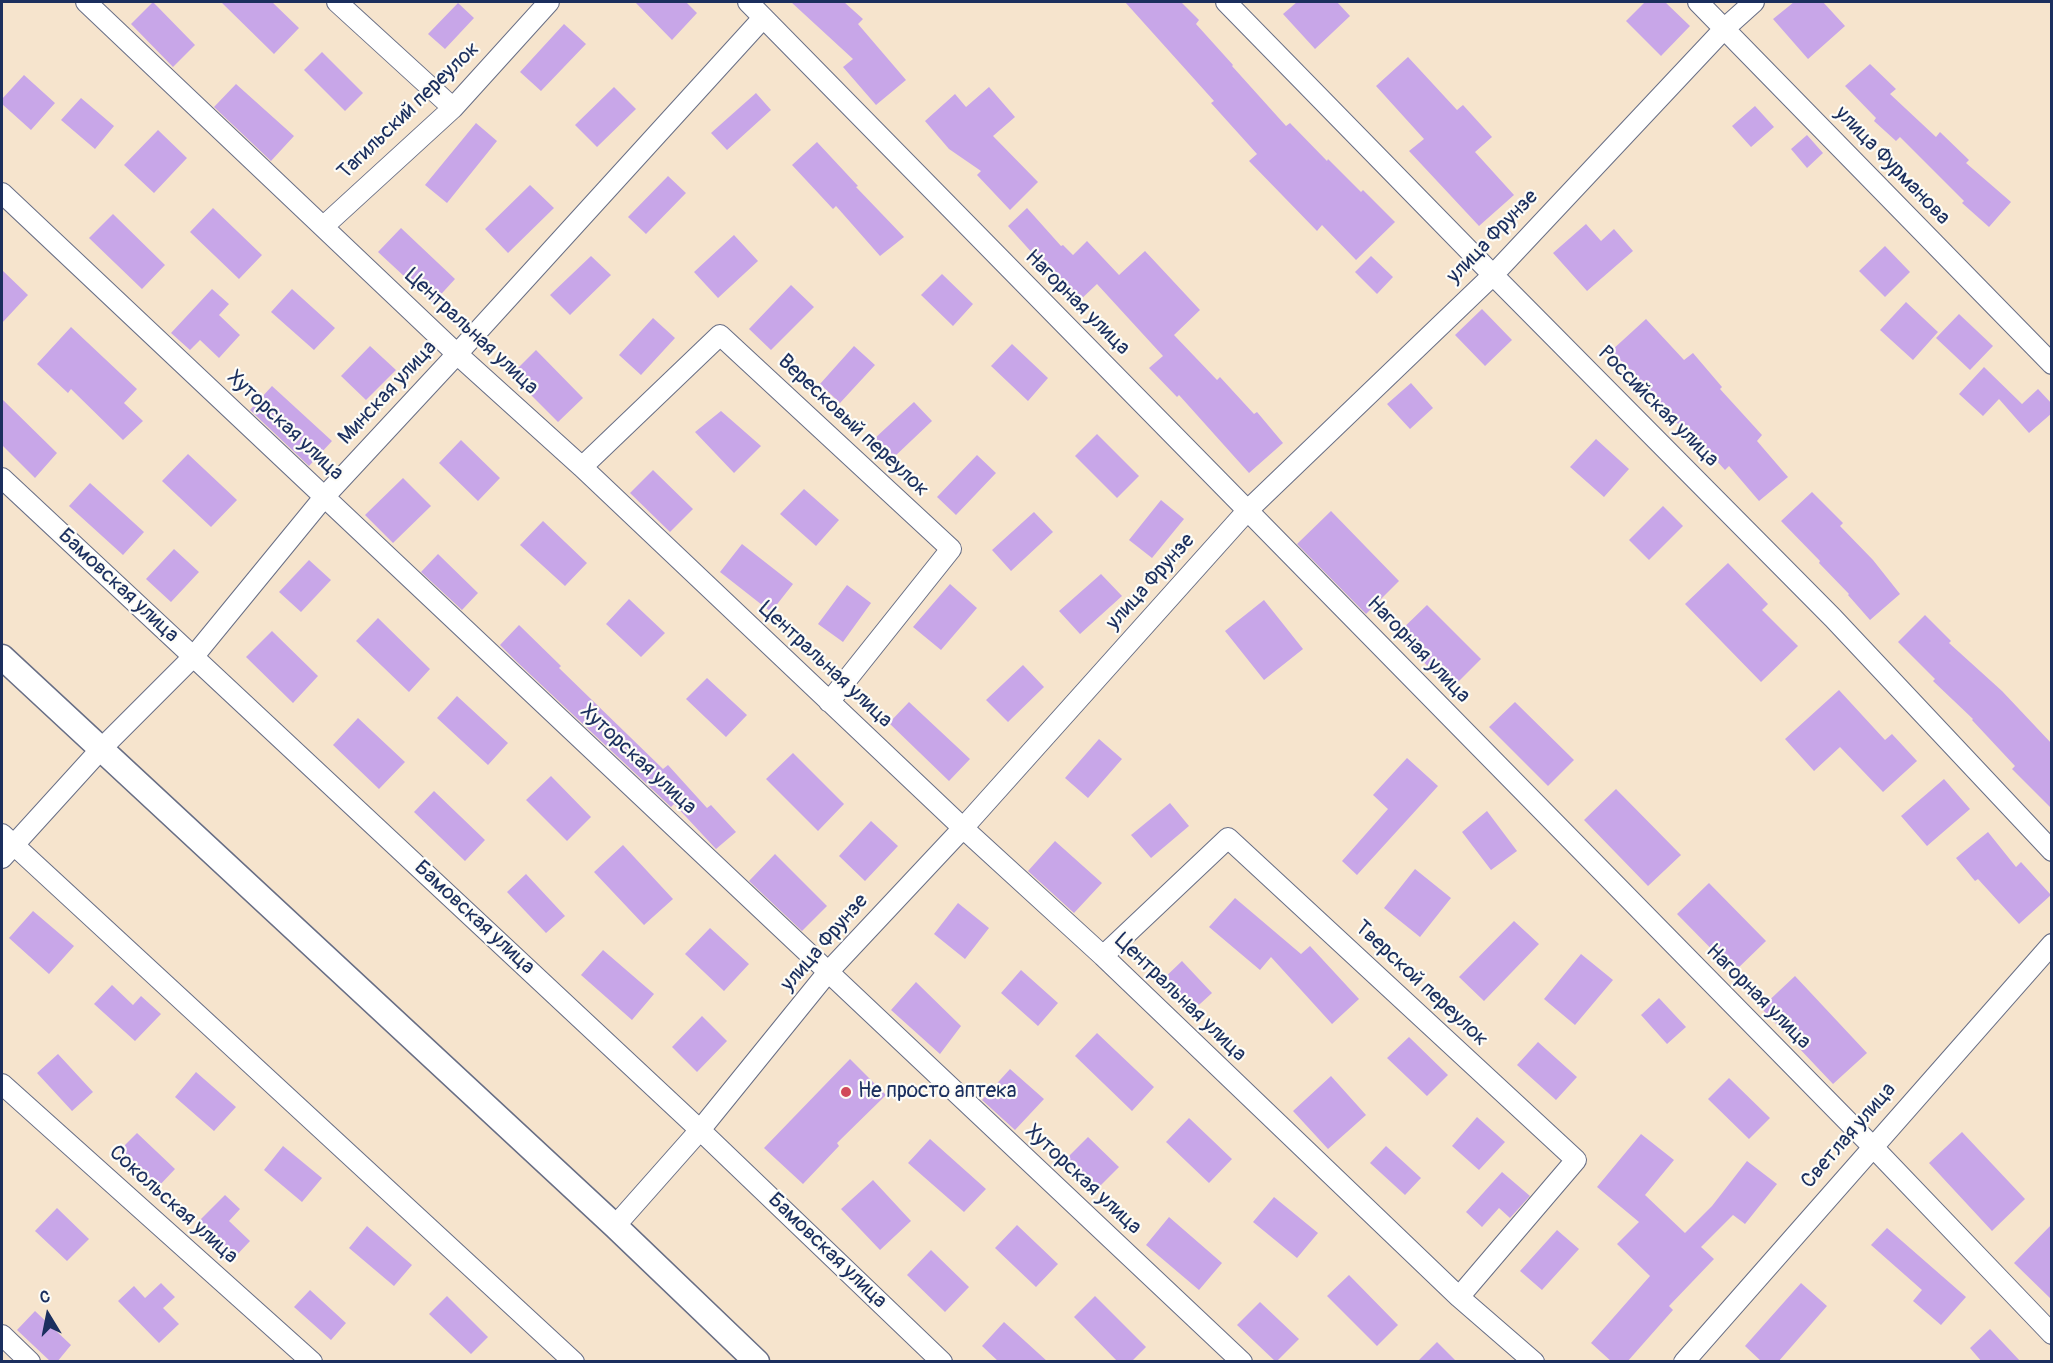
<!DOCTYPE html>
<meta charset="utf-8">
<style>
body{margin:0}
#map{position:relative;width:2053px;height:1363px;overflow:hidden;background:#f6e4cd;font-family:Pangolin,sans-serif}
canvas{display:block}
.frame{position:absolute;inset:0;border:3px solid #1b2f5e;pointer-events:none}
.north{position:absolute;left:18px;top:1285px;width:60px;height:60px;-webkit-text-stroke:4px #fdfcf7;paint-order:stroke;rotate:350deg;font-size:16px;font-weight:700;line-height:24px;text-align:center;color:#1b2f5e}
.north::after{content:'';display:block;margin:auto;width:21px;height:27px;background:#1b2f5e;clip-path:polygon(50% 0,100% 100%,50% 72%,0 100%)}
</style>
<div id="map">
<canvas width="2053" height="1363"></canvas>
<div class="frame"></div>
<div class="north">С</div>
</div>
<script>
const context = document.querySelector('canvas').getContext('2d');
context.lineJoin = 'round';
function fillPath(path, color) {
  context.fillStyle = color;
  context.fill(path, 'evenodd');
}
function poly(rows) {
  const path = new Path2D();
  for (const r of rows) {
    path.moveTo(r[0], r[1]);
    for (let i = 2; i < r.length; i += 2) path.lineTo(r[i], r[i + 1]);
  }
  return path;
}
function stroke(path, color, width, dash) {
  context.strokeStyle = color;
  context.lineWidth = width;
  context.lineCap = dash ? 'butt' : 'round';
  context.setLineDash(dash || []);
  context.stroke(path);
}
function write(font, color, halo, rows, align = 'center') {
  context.font = font + ' Pangolin,sans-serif';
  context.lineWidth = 4.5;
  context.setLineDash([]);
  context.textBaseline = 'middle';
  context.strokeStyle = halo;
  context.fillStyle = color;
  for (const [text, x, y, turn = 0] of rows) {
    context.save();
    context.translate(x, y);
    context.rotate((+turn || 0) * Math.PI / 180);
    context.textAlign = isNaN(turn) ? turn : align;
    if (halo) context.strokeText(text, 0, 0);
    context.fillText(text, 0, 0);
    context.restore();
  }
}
fillPath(poly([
 [153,2,195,45,173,67,131,24],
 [221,2,272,2,299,28,274,54],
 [635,2,686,2,697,13,672,40],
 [791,2,844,2,863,19,858,24,906,80,876,105,843,67,853,59],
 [1125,2,1181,2,1199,20,1196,24,1233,65,1232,66,1286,126,1290,123,1327,161,1328,159,1361,192,1363,190,1395,222,1356,260,1322,225,1317,231,1249,161,1257,154,1211,103,1214,101],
 [1297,2,1337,2,1350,16,1315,49,1283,14],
 [1645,2,1665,2,1690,26,1661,56,1626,21],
 [1794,2,1823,2,1845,26,1808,59,1773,19],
 [458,3,474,18,445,49,428,34],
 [564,24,586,44,541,91,520,72],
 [322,52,363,93,345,111,304,70],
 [1408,57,1457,110,1463,105,1492,137,1475,152,1514,195,1479,226,1409,151,1424,139,1376,86],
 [1870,64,1896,89,1890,94,1936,137,1940,132,1969,160,1966,163,2011,202,1989,227,1962,203,1964,201,1900,137,1896,141,1874,121,1876,118,1845,86],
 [24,75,55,103,31,130,2,104,2,99],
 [236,84,294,136,271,161,214,107],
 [614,87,636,109,597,147,575,125],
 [989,87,1015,117,993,136,1038,182,1010,210,977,175,981,171,949,149,925,121,955,94,966,107],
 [756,93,771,110,727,150,711,133],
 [81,98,114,126,95,149,61,120],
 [1755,106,1774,127,1751,147,1732,126],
 [476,123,497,141,447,203,425,185],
 [158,130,187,158,154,193,124,165],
 [1807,135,1823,153,1807,168,1791,149],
 [817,142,858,186,856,187,904,237,880,256,836,206,833,209,792,165],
 [668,176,686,193,646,234,628,217],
 [530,185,554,208,508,253,485,229],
 [213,208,262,255,239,279,190,232],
 [1027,208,1061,246,1063,245,1073,255,1087,241,1119,275,1145,251,1200,310,1174,335,1217,380,1220,377,1254,414,1257,412,1283,443,1249,473,1179,395,1177,397,1149,368,1163,356,1097,284,1077,303,1008,226],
 [113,214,165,265,142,289,89,238],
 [1586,224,1601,241,1614,229,1633,251,1587,291,1553,253],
 [401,228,455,279,433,303,378,252],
 [734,235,758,261,718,298,694,272],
 [1885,246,1910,272,1885,297,1859,271],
 [591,256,611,275,570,315,550,295],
 [1371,256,1393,277,1377,294,1355,272],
 [2,270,28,295,2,323],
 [942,274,973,304,953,326,921,295],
 [791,285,814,307,771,350,749,329],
 [212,289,229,304,219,315,240,335,219,358,200,340,190,350,171,333],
 [292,289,335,328,314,350,271,312],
 [1906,302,1938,332,1913,360,1880,330],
 [1482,309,1512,340,1485,366,1455,335],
 [1959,314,1993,346,1970,370,1936,338],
 [653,318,675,338,641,375,619,355],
 [1646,319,1684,360,1693,353,1722,387,1720,389,1762,435,1757,441,1788,477,1759,501,1729,466,1725,470,1681,422,1678,424,1637,377,1611,351],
 [71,327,137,389,124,403,143,421,123,440,71,389,68,393,37,364],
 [1012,344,1048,378,1028,401,991,366],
 [370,346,396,370,366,400,341,376],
 [854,346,875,365,840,403,820,384],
 [536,350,583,398,558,422,511,375],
 [1984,367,2022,404,2038,389,2052,404,2052,413,2029,433,1999,399,1983,416,1959,394],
 [1411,383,1433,408,1410,429,1387,404],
 [272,386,332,441,309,466,250,410],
 [2,399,57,453,35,478,2,445],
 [914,402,932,421,892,459,874,439],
 [721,411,761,446,734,473,695,432],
 [1097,434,1139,476,1117,498,1075,456],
 [1596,439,1629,469,1604,497,1570,467],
 [461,440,500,478,478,501,439,463],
 [188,454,237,500,211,527,162,481],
 [977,455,996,473,956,515,937,497],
 [653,470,693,509,670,532,630,493],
 [403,478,431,506,393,543,365,515],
 [90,483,144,532,123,555,69,506],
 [804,489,839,520,816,546,780,514],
 [1812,492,1843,523,1840,526,1873,560,1900,594,1870,620,1848,595,1849,594,1819,563,1820,561,1781,521],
 [1161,500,1184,519,1152,558,1129,540],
 [1663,506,1683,526,1649,560,1629,540],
 [1331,511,1399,581,1366,614,1297,544],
 [1034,512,1053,532,1011,571,992,550],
 [543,521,587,563,565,586,520,545],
 [742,544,793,584,771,612,720,572],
 [174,549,199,572,171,602,146,579],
 [438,554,478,593,462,610,421,572],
 [309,560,331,580,301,612,279,592],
 [1728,563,1768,604,1762,610,1798,646,1761,682,1685,604],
 [1101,574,1122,596,1080,634,1059,611],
 [950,584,977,608,941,650,913,627],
 [847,585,871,603,843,642,818,624],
 [629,599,665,633,641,657,606,624],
 [1264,600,1303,649,1264,680,1225,631],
 [1427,605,1481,659,1451,689,1396,635],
 [1925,615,1951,641,1949,643,2002,691,2052,744,2052,809,2012,769,2015,766,1972,720,1973,719,1933,681,1935,679,1898,642],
 [378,618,430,669,409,692,356,641],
 [519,625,561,666,559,668,663,769,668,765,707,808,711,805,736,832,716,849,674,804,671,807,516,661,500,645],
 [272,631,318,676,293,703,246,657],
 [1023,665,1044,687,1008,722,986,700],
 [707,678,747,715,726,737,686,699],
 [1839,690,1885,740,1892,734,1917,761,1883,792,1840,747,1814,771,1785,739],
 [457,696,508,743,488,765,437,718],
 [909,702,970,759,949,781,889,723],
 [1515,702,1574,760,1548,786,1489,727],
 [358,718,405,762,379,789,333,745],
 [1099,739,1122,759,1088,798,1065,778],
 [793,753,844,804,818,831,766,779],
 [1407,758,1438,786,1357,875,1342,861,1388,809,1373,795],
 [551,776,591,817,567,841,526,800],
 [1944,779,1970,809,1927,846,1901,816],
 [1616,789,1681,855,1648,886,1584,820],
 [434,791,485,840,465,861,414,812],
 [1170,803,1189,826,1151,858,1131,835],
 [1487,811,1517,851,1491,870,1462,832],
 [871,821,898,846,865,881,839,856],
 [1988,832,2016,867,2021,862,2051,895,2019,924,1978,879,1975,881,1956,858],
 [1055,841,1102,883,1074,913,1028,871],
 [623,845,673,899,644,925,594,872],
 [775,854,827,906,802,931,749,881],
 [1415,869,1451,898,1420,937,1384,908],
 [526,874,565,916,546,933,507,892],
 [1709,883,1766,941,1734,972,1677,914],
 [1235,898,1301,954,1310,946,1359,999,1332,1024,1271,957,1260,970,1209,927],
 [958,903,989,928,965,959,934,934],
 [33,911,74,946,49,974,9,938],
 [1514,921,1539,944,1484,1001,1459,977],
 [710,928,749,964,724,991,685,954],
 [603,950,654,994,632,1020,581,975],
 [1581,954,1613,980,1575,1025,1544,999],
 [1182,961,1212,993,1189,1014,1160,982],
 [1021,970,1058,1003,1038,1026,1001,993],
 [1795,976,1867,1053,1833,1084,1761,1008],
 [916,982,961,1026,940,1054,891,1010],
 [112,985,133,1005,141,996,161,1014,135,1041,94,1004],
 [1659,998,1686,1027,1667,1044,1641,1015],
 [702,1016,727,1041,697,1072,672,1047],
 [1097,1033,1154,1087,1132,1111,1075,1056],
 [1409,1037,1448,1075,1427,1096,1387,1058],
 [1538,1042,1577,1077,1556,1100,1517,1065],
 [58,1054,93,1092,72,1111,37,1073],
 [850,1059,886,1095,837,1143,839,1146,803,1184,764,1148],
 [1010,1069,1044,1099,1015,1130,982,1100],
 [196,1072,236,1107,214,1131,175,1097],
 [1331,1076,1366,1115,1328,1149,1293,1111],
 [1729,1078,1770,1118,1749,1139,1708,1099],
 [1477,1117,1505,1142,1479,1170,1452,1146],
 [1189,1118,1232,1159,1209,1183,1166,1142],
 [1962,1132,2025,1199,1992,1231,1929,1163],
 [137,1133,175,1169,157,1188,119,1151],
 [1641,1134,1674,1160,1645,1195,1685,1233,1712,1206,1747,1161,1777,1184,1745,1224,1733,1215,1701,1247,1714,1259,1669,1306,1673,1310,1627,1362,1612,1362,1591,1343,1650,1276,1617,1244,1639,1222,1597,1187],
 [1088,1137,1119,1167,1098,1188,1067,1158],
 [930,1139,986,1189,964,1212,908,1163],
 [283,1146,322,1178,302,1202,264,1170],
 [1386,1146,1421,1178,1405,1195,1370,1163],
 [1502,1172,1530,1196,1510,1218,1499,1208,1482,1227,1466,1212],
 [873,1180,911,1221,880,1250,841,1209],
 [225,1195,240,1209,229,1221,250,1241,234,1258,197,1223],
 [1274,1197,1318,1233,1297,1258,1253,1222],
 [57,1208,89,1239,67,1261,35,1231],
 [1169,1217,1222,1263,1199,1290,1146,1245],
 [2052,1224,2052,1300,2014,1263],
 [1017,1225,1058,1264,1036,1287,995,1248],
 [367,1226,412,1265,394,1286,349,1248],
 [1887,1228,1966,1297,1941,1325,1913,1301,1922,1290,1871,1245],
 [1557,1230,1579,1249,1542,1290,1520,1271],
 [931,1250,969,1287,945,1312,907,1275],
 [1349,1275,1398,1325,1377,1346,1327,1296],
 [161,1283,175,1297,163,1308,179,1324,159,1343,118,1301,134,1286,145,1298],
 [1801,1283,1827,1306,1778,1362,1762,1362,1745,1346],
 [310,1290,346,1323,331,1340,294,1307],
 [447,1296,488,1337,471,1354,429,1314],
 [1095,1296,1146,1347,1131,1362,1118,1362,1074,1317],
 [1260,1302,1299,1339,1276,1362,1237,1325],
 [35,1311,71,1345,57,1362,51,1362,17,1330],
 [1004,1322,1048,1362,999,1362,982,1346],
 [1990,1329,2021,1362,1982,1362,1970,1348],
 [1437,1342,1457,1362,1417,1362]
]), '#c8a6e8');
const minor = poly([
 [86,2,457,354,582,467,963,828,1103,956,1459,1297,1534,1362],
 [337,2,453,108],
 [748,2,1872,1146,2052,1334],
 [1226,2,1493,275,1833,618,2052,851],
 [1698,2,2052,364],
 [2,193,1242,1362],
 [324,226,453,108,549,2],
 [582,467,720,335,951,549,829,702],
 [2,478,700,1130,942,1362],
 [2,834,574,1362],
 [2,858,101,749,194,656,325,496,457,354,763,18],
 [1103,956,1228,838,1576,1160,1459,1297],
 [2,1084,312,1362],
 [615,1226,700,1130,828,972,963,828,1247,511,1493,275,1724,29,1754,2],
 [2,1335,30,1362],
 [1684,1362,2052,944]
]);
const major = poly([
 [2,657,615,1226,757,1362]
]);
stroke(minor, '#686e85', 22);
stroke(major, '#686e85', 27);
stroke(minor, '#fff', 20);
stroke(major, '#fff', 24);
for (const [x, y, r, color] of [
 [846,1092,6,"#d1495b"]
]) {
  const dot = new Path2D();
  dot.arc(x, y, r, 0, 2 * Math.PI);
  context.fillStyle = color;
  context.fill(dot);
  stroke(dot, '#fdfcf7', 2);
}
write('21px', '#1b2f5e', '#fdfcf7', [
 ["Тагильский переулок",409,111,-44],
 ["улица Фурманова",1892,166,46],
 ["улица Фрунзе",1493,237,-46],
 ["Нагорная улица",1077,303,45],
 ["Центральная улица",471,332,43],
 ["Минская улица",388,393,-47],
 ["Российская улица",1658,407,45],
 ["Хуторская улица",285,426,43],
 ["Вересковый переулок",853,426,43],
 ["улица Фрунзе",1151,582,-48],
 ["Бамовская улица",118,586,43],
 ["Нагорная улица",1418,650,46],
 ["Центральная улица",825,665,43],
 ["Хуторская улица",638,760,43],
 ["Бамовская улица",474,918,43],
 ["улица Фрунзе",825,943,-49],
 ["Тверской переулок",1421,984,43],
 ["Нагорная улица",1758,997,45],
 ["Центральная улица",1180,998,44],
 ["Светлая улица",1849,1136,-49],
 ["Хуторская улица",1083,1180,43],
 ["Сокольская улица",173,1205,42],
 ["Бамовская улица",827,1251,44]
]);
write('21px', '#1b2f5e', '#fdfcf7', [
 ["Не просто аптека",858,1092]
], 'left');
</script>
